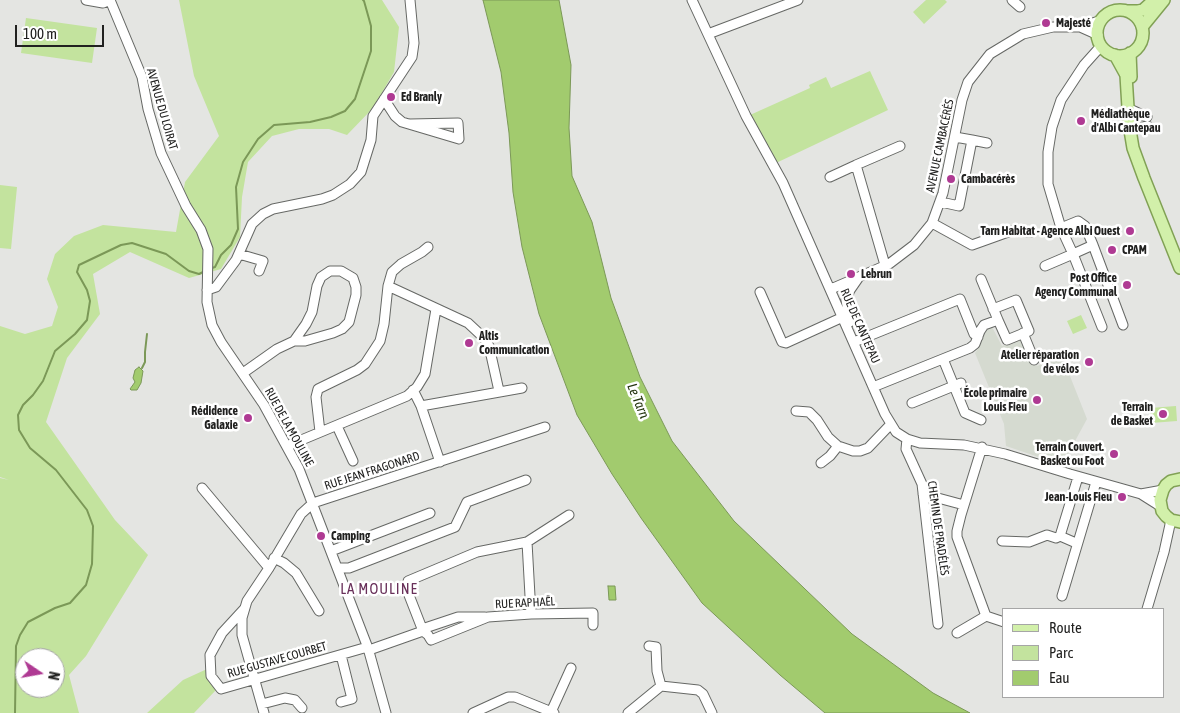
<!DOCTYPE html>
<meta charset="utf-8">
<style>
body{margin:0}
#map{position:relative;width:1180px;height:713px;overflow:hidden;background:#e4e5e2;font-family:"Asap Condensed",sans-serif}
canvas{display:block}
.legend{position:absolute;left:1002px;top:608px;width:162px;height:90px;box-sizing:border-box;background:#fff;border:1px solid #a6a6a6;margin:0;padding:6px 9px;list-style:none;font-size:15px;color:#212120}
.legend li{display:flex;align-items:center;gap:10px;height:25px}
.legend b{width:25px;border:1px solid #a6a6a6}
.north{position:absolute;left:15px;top:648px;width:50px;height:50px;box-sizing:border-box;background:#fff;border:1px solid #a6a6a6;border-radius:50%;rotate:102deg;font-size:14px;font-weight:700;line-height:20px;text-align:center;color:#212120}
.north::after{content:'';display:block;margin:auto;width:18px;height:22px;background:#af3a93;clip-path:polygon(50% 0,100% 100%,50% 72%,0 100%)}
.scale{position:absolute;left:15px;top:25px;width:89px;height:22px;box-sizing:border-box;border:2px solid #212120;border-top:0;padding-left:6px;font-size:15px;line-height:18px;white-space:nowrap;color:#212120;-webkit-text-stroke:4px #fff;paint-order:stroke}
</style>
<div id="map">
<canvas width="1180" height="713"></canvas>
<ul class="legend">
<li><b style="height:6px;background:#d2f0aa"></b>Route</li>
<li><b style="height:14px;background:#c3e39e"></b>Parc</li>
<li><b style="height:14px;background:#a2cb6e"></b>Eau</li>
</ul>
<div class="north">N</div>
<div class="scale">100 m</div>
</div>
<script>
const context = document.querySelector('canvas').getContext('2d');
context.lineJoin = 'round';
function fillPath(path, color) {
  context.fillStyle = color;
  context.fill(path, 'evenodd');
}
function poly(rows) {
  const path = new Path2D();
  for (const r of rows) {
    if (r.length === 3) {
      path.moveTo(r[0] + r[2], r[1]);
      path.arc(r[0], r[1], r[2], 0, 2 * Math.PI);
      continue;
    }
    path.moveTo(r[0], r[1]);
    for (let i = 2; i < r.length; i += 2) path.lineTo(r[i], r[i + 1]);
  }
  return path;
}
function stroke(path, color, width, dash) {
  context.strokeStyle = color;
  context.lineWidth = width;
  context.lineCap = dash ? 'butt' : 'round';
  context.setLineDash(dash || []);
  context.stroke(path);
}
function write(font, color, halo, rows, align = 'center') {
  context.font = font + ' "Asap Condensed",sans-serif';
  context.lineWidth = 5;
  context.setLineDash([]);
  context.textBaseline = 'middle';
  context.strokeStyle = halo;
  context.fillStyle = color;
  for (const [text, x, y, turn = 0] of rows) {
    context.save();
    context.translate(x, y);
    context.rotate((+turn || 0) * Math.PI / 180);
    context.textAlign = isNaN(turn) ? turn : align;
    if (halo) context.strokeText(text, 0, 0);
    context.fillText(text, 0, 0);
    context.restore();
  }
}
fillPath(poly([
 [990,323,1002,346,1025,338,1037,366,1062,356,1087,419,1062,465,1006,446,1004,424,975,353,980,346,980,331]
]), '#d5dad0');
fillPath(poly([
 [179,0,382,0,399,27,394,72,373,108,347,135,329,129,299,129,272,136,248,162,242,197,240,237,221,269,189,278,130,252,93,274,100,314,67,358,46,422,115,520,148,555,86,656,69,675,79,713,0,713,0,478,9,480,0,477,0,326,25,334,52,326,58,307,47,279,55,254,74,236,103,225,176,232,185,182,219,136,194,76],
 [25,658,55,658,55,688,25,688],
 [926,0,945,0,947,2,924,24,913,12],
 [26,18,97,28,92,63,21,53],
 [870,71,888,110,776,163,750,115,810,88,809,85,826,77,831,88],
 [0,185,17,187,11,249,0,248],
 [1081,315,1087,328,1073,334,1067,321],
 [1176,406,1177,421,1151,423,1150,408],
 [207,669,216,690,194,713,147,713,183,680]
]), '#c3e39e');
const water = poly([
 [483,0,559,0,571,65,569,128,572,176,592,222,611,298,640,377,672,441,734,521,852,634,933,693,970,713,825,713,780,675,702,603,641,518,612,474,577,415,539,314,522,247,513,192,509,133,501,72,483,0],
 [139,367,143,371,141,383,137,390,131,390,130,389,135,382,133,378,135,370,139,367],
 [608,586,615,586,616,600,609,600,608,586]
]);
fillPath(water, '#a2cb6e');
stroke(water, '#7b9857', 1);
stroke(poly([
 [212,268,215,267,221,255,231,245,238,229,236,187,243,162,258,139,274,125,310,122,331,117,345,111,355,99,371,51,371,26,364,1,363,0],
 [142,368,145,362,145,352,147,334],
 [15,713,16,646,20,635,28,622,55,608,70,603,86,585,92,564,93,526,87,510,56,470,30,448,19,430,18,415,23,405,33,395,43,381,55,351,75,334,87,320,90,301,87,290,77,272,79,265,121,245,132,243,166,254,189,271,199,274,205,271]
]), '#7b9857', 2);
const minor = poly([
 [86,0,103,3,110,0],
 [110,0,142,77,148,109,161,153,186,206,201,230,208,249,207,302,212,325,221,342,264,405,299,469,368,648,386,713],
 [692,0,746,116,783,183,885,414,896,432,907,439,920,443,964,445,1005,454,1070,474,1141,494,1160,506],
 [1012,0,1020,7],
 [1080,27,1098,35],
 [708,34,798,0],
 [384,99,395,116,402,122,459,139,458,123,410,124],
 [1132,110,1147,117],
 [1134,129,1148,126],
 [972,140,987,143],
 [830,177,856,165],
 [941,202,959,206,972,140,955,137],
 [932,223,972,245,1011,231,1032,232],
 [1061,228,1078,221,1085,226,1093,245,1073,254,1061,228,1048,184,1048,152,1052,127,1061,100,1084,65,1101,46],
 [1093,245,1123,325],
 [239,254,263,261,259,271],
 [885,265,856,165,900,146],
 [1045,266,1073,254,1102,327],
 [388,286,468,323,483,337,489,346,499,391],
 [831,289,889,264,914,245,932,223,943,193,962,100,968,82,990,54,1023,34,1053,27,1080,27,1102,20],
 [207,290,216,287,236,260,252,224,263,214,273,209,322,199,333,195,350,184,361,172,371,140,373,116,412,57,414,43,410,0],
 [760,292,782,342,786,343,843,317],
 [993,309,1016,300,1029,331,1007,340,998,320],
 [850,322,846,300,850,290,859,277],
 [1023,333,1034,360],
 [854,342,960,299,974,334,978,337],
 [943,359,965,413,981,420],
 [243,373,277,349,294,341,305,341,333,333,342,329,349,322,356,295,356,287,353,278,341,271,330,271,321,277,317,286,312,312,306,324,294,341],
 [873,387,970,348,975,344,980,331,984,325,998,320,981,279],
 [413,390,421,406,440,462],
 [912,403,961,383],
 [421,406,522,388],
 [796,411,809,412,817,420,828,437,838,446,853,451,860,451,868,448,890,425],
 [337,426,353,461],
 [320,432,316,397,318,389,357,370,365,364,380,341,384,324,388,286,392,272,401,264,422,252,428,247],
 [907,439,906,449,922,484,938,624],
 [287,446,407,396,417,387,425,374,436,309],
 [982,447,961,515,957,531,957,537,986,616,1004,622],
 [821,463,830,456,838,446],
 [202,488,269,568],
 [923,494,964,505],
 [1141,494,1163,490],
 [1060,536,1078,477],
 [1002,541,1029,542,1047,535,1056,538,1060,536,1076,543],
 [527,542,531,614],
 [331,551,430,513],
 [274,558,284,563,296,573,319,611],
 [338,568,349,568,455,527,467,502,526,480],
 [1062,596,1096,482],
 [245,608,222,633,210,655,211,676,221,689,364,648,372,649,423,631,428,635,431,640,488,617,531,614,593,613,593,625],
 [1147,609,1164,552,1171,520],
 [422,629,458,617,485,617],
 [423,631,407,590,408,581,477,552,527,542,569,515],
 [957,633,986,616],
 [649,646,656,647,657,671,661,686],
 [341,655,352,699,341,702],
 [262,704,285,698,295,700,302,708],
 [551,712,571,668],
 [264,713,242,635,242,618,247,601,269,568,301,514,313,503,545,427],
 [473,713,508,697,515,697,554,713],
 [628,713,661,686,698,690,703,694,712,713]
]);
const major = poly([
 [1120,33,23],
 [1127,11,1138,11,1143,10,1154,0],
 [1142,27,1164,0],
 [1130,53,1131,77],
 [1115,55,1126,75,1129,124,1133,148,1144,178,1180,268],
 [1180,479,1171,481,1166,485,1163,490,1160,500,1162,511,1166,516,1171,520,1180,522]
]);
stroke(minor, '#666865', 11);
stroke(major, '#81a155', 14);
stroke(minor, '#fff', 9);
stroke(major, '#d2f0aa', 11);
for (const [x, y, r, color] of [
 [1046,23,5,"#af3a93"],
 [391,97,5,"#af3a93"],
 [1081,121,5,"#af3a93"],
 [951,179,5,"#af3a93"],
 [1130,231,5,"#af3a93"],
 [1112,250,5,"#af3a93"],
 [851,274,5,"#af3a93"],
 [1127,285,5,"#af3a93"],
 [469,343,5,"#af3a93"],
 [1089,362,5,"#af3a93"],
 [1037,400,5,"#af3a93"],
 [1163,414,5,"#af3a93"],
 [248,418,5,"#af3a93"],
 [1114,454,5,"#af3a93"],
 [1122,497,5,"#af3a93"],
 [321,536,5,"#af3a93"]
]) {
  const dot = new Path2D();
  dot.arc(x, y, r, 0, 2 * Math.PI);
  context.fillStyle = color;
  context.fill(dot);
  stroke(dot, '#fff', 2);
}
write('bold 12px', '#212120', '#fff', [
 ["Majesté",1056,23],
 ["Ed Branly",401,97],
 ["Médiathèque",1091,114],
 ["d'Albi Cantepau",1091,128],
 ["Cambacérès",961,179],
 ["Tarn Habitat - Agence Albi Ouest",1120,231,"right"],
 ["CPAM",1122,250],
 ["Lebrun",861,274],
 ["Post Office",1117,278,"right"],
 ["Agency Communal",1117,292,"right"],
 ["Altis",479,336],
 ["Communication",479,350],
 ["Atelier réparation",1079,355,"right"],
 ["de vélos",1079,369,"right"],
 ["École primaire",1027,393,"right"],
 ["Louis Fieu",1027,407,"right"],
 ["Terrain",1153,407,"right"],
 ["de Basket",1153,421,"right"],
 ["Rédidence",238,411,"right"],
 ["Galaxie",238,425,"right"],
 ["Terrain Couvert.",1104,447,"right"],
 ["Basket ou Foot",1104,461,"right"],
 ["Jean-Louis Fieu",1112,497,"right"],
 ["Camping",331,536]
], 'left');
write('12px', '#212120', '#fff', [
 ["AVENUE DU LOIRAT",162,109,74],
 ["AVENUE CAMBACÉRÈS",940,146,-78],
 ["RUE DE CANTEPAU",860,326,66],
 ["RUE DE LA MOULINE",289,427,61],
 ["RUE JEAN FRAGONARD",372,471,-18],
 ["CHEMIN DE PRADÉLÈS",938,528,82],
 ["RUE RAPHAËL",525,603,-3],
 ["RUE GUSTAVE COURBET",277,660,-16]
]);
write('italic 14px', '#263610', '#fff', [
 ["Le Tarn",638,401,68]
]);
context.letterSpacing = '1px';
write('15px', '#69305a', '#fff', [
 ["LA MOULINE",379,589]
]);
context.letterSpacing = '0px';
</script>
